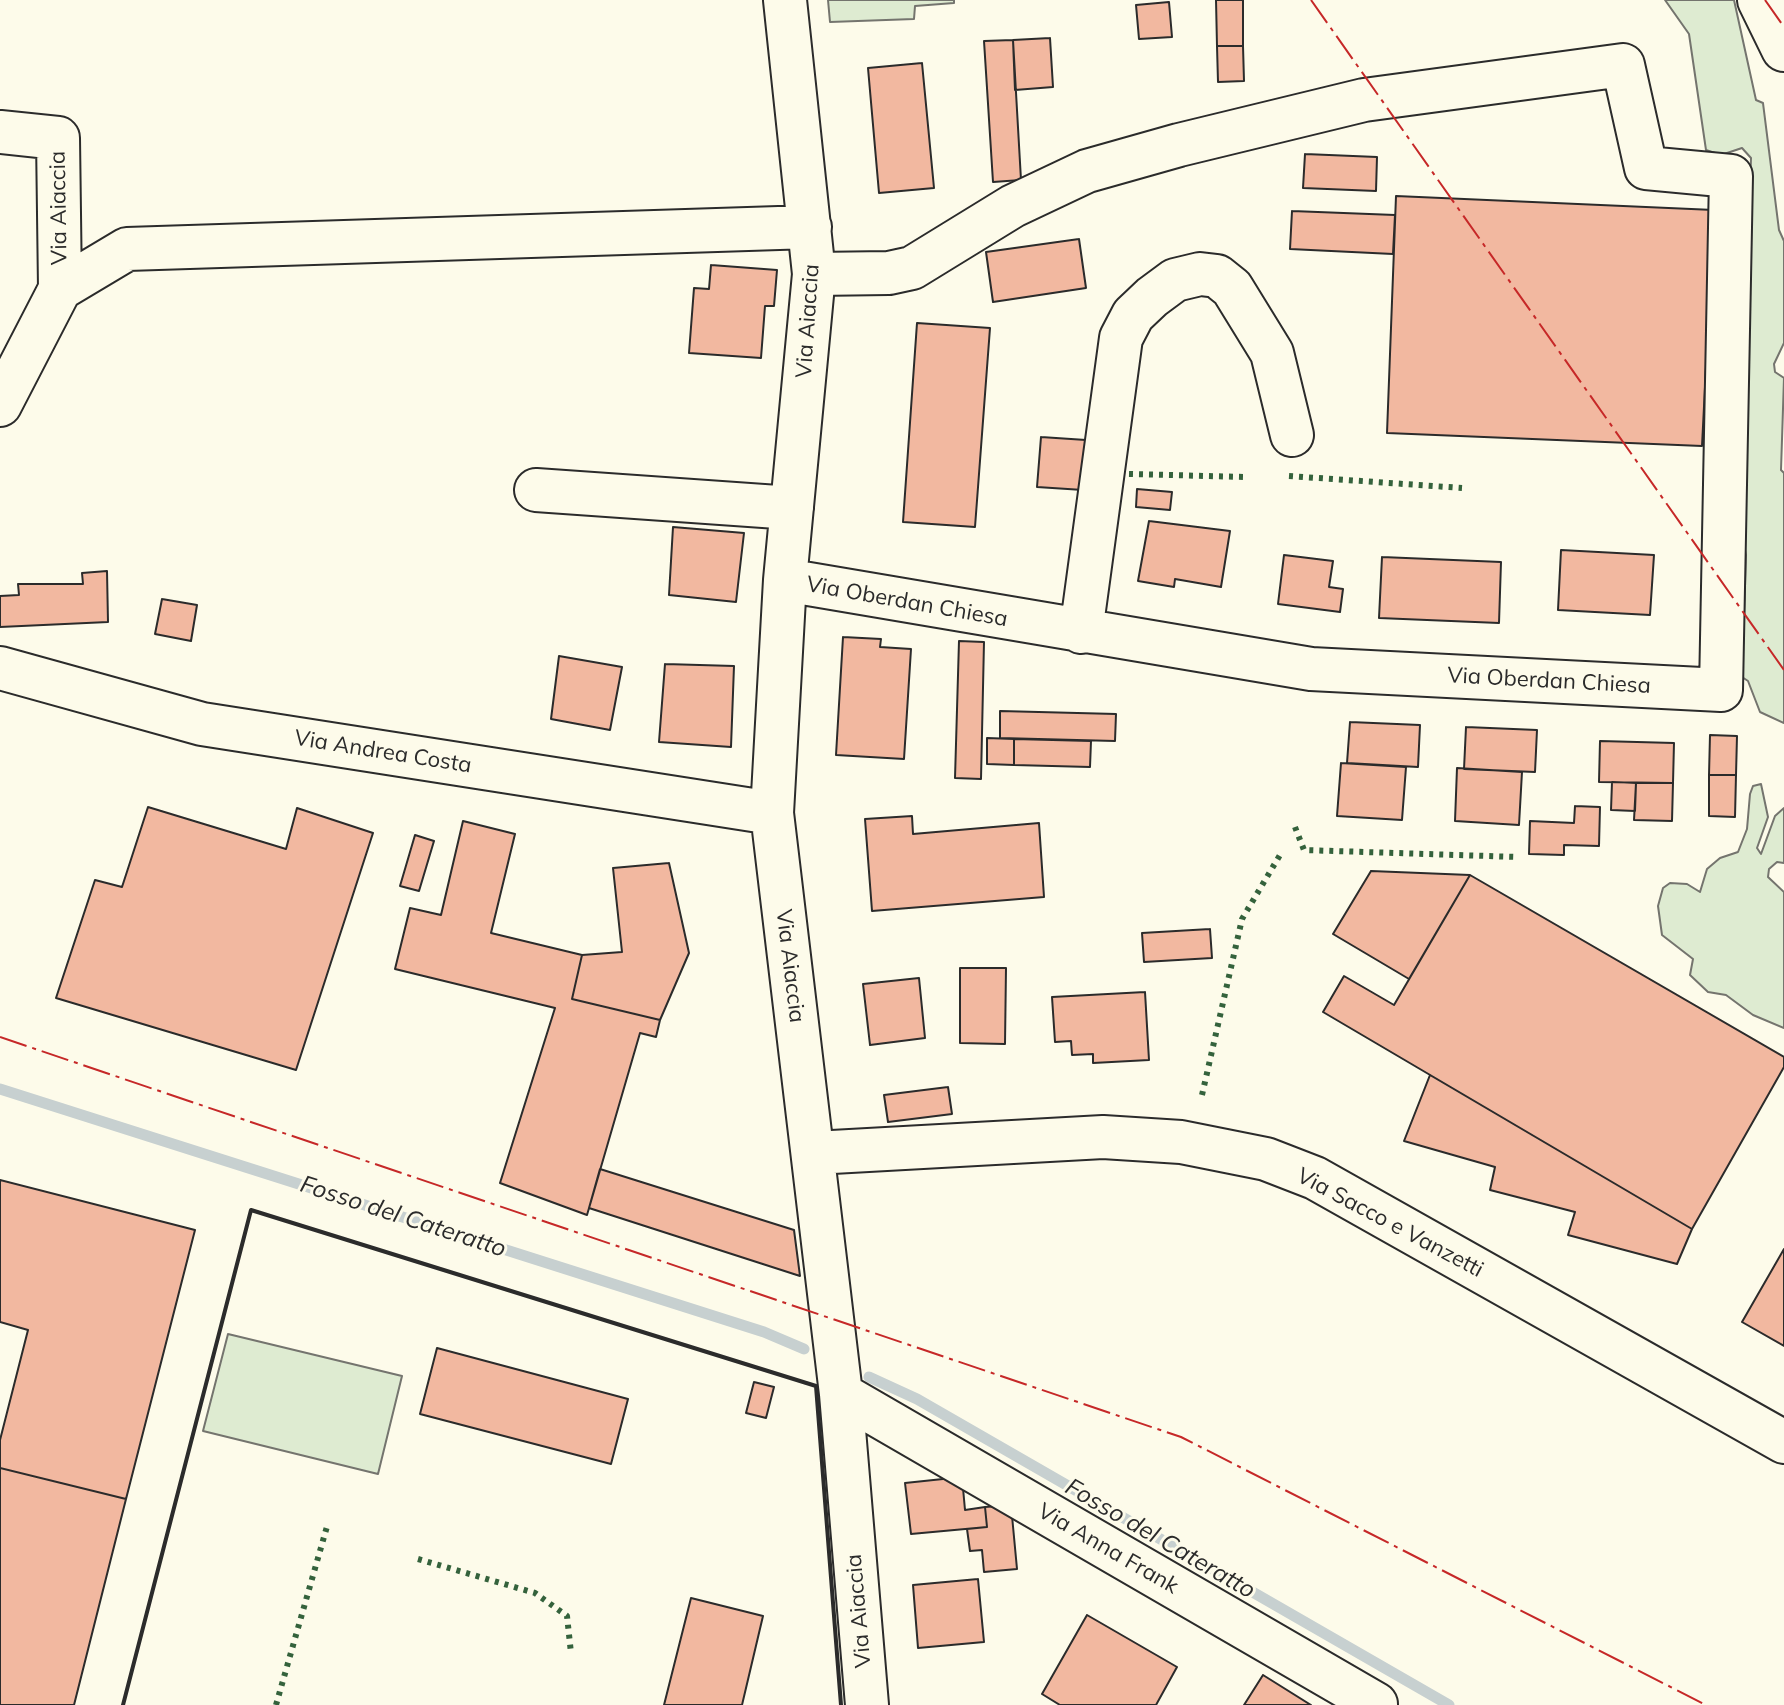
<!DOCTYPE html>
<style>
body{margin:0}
canvas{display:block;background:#fdfbea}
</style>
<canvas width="1784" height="1705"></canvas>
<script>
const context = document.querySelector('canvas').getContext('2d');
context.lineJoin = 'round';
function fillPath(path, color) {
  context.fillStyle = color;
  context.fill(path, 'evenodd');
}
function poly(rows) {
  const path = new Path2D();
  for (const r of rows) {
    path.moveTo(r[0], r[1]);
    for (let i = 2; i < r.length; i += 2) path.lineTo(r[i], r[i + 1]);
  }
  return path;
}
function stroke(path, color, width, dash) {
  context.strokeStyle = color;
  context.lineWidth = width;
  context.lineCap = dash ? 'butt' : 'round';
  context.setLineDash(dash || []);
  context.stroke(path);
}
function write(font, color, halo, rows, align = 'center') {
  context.font = font + ' Mulish,sans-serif';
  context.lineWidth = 6;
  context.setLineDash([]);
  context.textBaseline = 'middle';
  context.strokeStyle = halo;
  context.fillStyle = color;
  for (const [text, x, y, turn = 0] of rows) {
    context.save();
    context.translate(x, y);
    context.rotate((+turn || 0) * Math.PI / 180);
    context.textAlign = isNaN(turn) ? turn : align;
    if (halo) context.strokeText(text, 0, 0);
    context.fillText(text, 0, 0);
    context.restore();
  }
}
const green = poly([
 [828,0,954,0,954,3,915,6,914,19,830,22,828,0],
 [1665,0,1734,0,1756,100,1763,103,1779,230,1784,241,1784,343,1774,364,1775,372,1784,378,1781,470,1784,473,1784,723,1760,712,1748,681,1742,677,1746,555,1739,521,1747,462,1744,395,1751,158,1742,148,1721,155,1706,150,1689,34,1665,0],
 [1761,784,1768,817,1757,848,1761,854,1775,816,1784,808,1784,863,1777,862,1769,869,1768,877,1784,892,1784,1028,1753,1015,1726,995,1708,992,1690,975,1693,959,1662,935,1658,906,1663,888,1670,883,1687,884,1700,892,1707,869,1720,858,1738,852,1747,829,1750,794,1753,786,1761,784],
 [228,1334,402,1376,378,1474,203,1431,228,1334]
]);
fillPath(green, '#deebd1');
stroke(green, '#74746e', 2);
stroke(poly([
 [0,1089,764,1332,804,1349],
 [869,1377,917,1399,1449,1705]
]), '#c7d0d0', 11);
const building = poly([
 [1216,0,1243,0,1243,46,1217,46,1216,0],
 [1169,2,1172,37,1139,39,1136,5,1169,2],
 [1050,38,1053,87,1015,90,1013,40,1050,38],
 [1013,40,1021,180,993,182,984,41,1013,40],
 [1217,46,1243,46,1244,81,1218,82,1217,46],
 [922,63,934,188,879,193,868,68,922,63],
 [1305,154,1377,157,1376,191,1303,188,1305,154],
 [1396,196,1714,210,1702,446,1387,433,1396,196],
 [1292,211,1395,215,1393,254,1290,249,1292,211],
 [1079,239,1086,288,993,302,986,252,1079,239],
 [711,265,777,270,774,306,765,306,761,358,689,353,694,288,709,289,711,265],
 [917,323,990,328,975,527,903,522,917,323],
 [1041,437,1086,440,1083,490,1037,487,1041,437],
 [1137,489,1172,492,1170,510,1136,507,1137,489],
 [1149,521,1230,531,1221,587,1175,579,1174,587,1138,581,1149,521],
 [673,527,744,533,736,602,669,595,673,527],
 [1561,550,1654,555,1650,615,1558,610,1561,550],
 [1284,555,1333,561,1329,587,1343,589,1340,612,1278,604,1284,555],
 [1382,557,1501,562,1499,623,1379,618,1382,557],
 [107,571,108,622,0,627,0,596,19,595,18,584,83,584,82,573,107,571],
 [162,599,197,605,191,641,155,634,162,599],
 [843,637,881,639,880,647,911,649,904,759,836,755,843,637],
 [959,641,984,642,981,779,955,778,959,641],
 [559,656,622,667,610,730,551,719,559,656],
 [665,664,734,666,731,747,659,742,665,664],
 [1000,711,1116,714,1115,741,1000,738,1000,711],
 [1350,722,1420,725,1418,767,1347,763,1350,722],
 [1466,727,1537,730,1535,772,1464,769,1466,727],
 [1710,735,1737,736,1736,775,1709,775,1710,735],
 [987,738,1014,739,1014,765,987,764,987,738],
 [1014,739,1091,741,1090,767,1014,765,1014,739],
 [1600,741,1674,743,1673,783,1599,782,1600,741],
 [1341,763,1406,767,1402,820,1337,816,1341,763],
 [1457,768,1522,772,1519,825,1455,821,1457,768],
 [1709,775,1736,775,1735,817,1709,816,1709,775],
 [1612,782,1636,783,1635,811,1611,810,1612,782],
 [1636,783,1673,783,1672,821,1634,820,1636,783],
 [1575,806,1600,807,1599,846,1564,845,1564,855,1529,854,1530,821,1574,823,1575,806],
 [148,807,286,849,297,808,373,833,296,1070,56,998,95,880,122,887,148,807],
 [912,816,913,834,1039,823,1044,897,872,911,865,819,912,816],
 [463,821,515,834,491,933,582,955,572,999,660,1020,656,1037,640,1033,587,1215,500,1183,555,1008,395,969,410,908,441,915,463,821],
 [415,835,434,841,419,891,400,886,415,835],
 [669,863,689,953,660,1020,572,999,582,955,622,952,613,868,669,863],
 [1371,871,1470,875,1409,979,1333,934,1371,871],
 [1470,875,1784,1057,1784,1067,1692,1229,1323,1012,1344,976,1394,1005,1470,875],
 [1210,929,1212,958,1144,962,1142,933,1210,929],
 [960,968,1006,968,1005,1044,960,1043,960,968],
 [919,978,925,1038,870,1045,863,984,919,978],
 [1145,992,1149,1060,1093,1063,1093,1054,1072,1055,1071,1041,1055,1042,1052,997,1145,992],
 [1430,1075,1692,1229,1677,1264,1568,1235,1575,1212,1490,1190,1495,1167,1404,1141,1430,1075],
 [948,1087,952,1114,888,1122,884,1095,948,1087],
 [600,1169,794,1230,800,1276,589,1208,600,1169],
 [0,1180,195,1230,126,1499,0,1468,0,1440,28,1330,0,1322,0,1180],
 [1784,1249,1784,1346,1742,1322,1784,1249],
 [437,1348,628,1399,611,1464,420,1414,437,1348],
 [754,1382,774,1387,766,1418,746,1413,754,1382],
 [0,1468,126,1499,74,1705,0,1705,0,1468],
 [962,1477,965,1510,985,1507,987,1527,911,1534,905,1483,962,1477],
 [1011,1505,1017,1569,984,1572,982,1550,970,1551,967,1529,987,1527,985,1507,1011,1505],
 [978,1579,984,1642,918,1648,913,1585,978,1579],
 [691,1598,763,1616,742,1705,664,1705,691,1598],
 [1087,1615,1177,1667,1156,1705,1060,1705,1042,1694,1087,1615],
 [1263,1675,1311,1705,1244,1705,1263,1675]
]);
fillPath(building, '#f2b8a0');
stroke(building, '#2b2b2b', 2);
const minor = poly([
 [785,0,814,274,785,580,772,813,841,1394,867,1705],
 [0,132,58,138,60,289,0,405],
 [60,289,127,249,810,227],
 [536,490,792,508],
 [785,580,1311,669,1721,690,1731,176,1646,168,1623,65,1364,100,1179,145,1087,171,1013,206,912,268,889,273,814,274],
 [1081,632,1121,338,1133,315,1152,297,1175,280,1200,274,1217,276,1232,288,1272,353,1292,435],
 [0,668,202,724,772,813],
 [814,1153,1103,1137,1181,1142,1266,1159,1315,1178,1784,1442],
 [841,1394,1376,1704]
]);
const highway = poly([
 [1760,0,1784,49]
]);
stroke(minor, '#2b2b2b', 46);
stroke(highway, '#2b2b2b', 48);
stroke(minor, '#fdfbea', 42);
stroke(highway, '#fdfbea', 44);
stroke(poly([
 [1129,474,1247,477],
 [1289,476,1462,488],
 [1295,827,1304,850,1518,857],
 [1202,1095,1242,919,1280,855],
 [418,1559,535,1593,567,1616,571,1653],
 [276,1705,328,1523]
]), '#34623c', 6, [4, 6]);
stroke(poly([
 [123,1705,251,1210,816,1386,841,1705]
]), '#2b2b2b', 4);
stroke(poly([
 [1311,0,1784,670],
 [1765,0,1784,27],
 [0,1037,1181,1437,1706,1705]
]), '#c62828', 2, [28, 6, 4, 6]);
write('22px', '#2b2b2b', '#fdfbea', [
 ["Via Aiaccia",59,208,-91],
 ["Via Aiaccia",808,321,-86],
 ["Via Oberdan Chiesa",907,602,10],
 ["Via Oberdan Chiesa",1549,681,3],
 ["Via Andrea Costa",383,752,9],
 ["Via Aiaccia",790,966,83],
 ["Via Sacco e Vanzetti",1390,1223,28],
 ["Via Anna Frank",1108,1549,30],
 ["Via Aiaccia",859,1611,-95]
]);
write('italic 24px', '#2b2b2b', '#fdfbea', [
 ["Fosso del Cateratto",403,1217,18],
 ["Fosso del Cateratto",1160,1539,30]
]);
</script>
